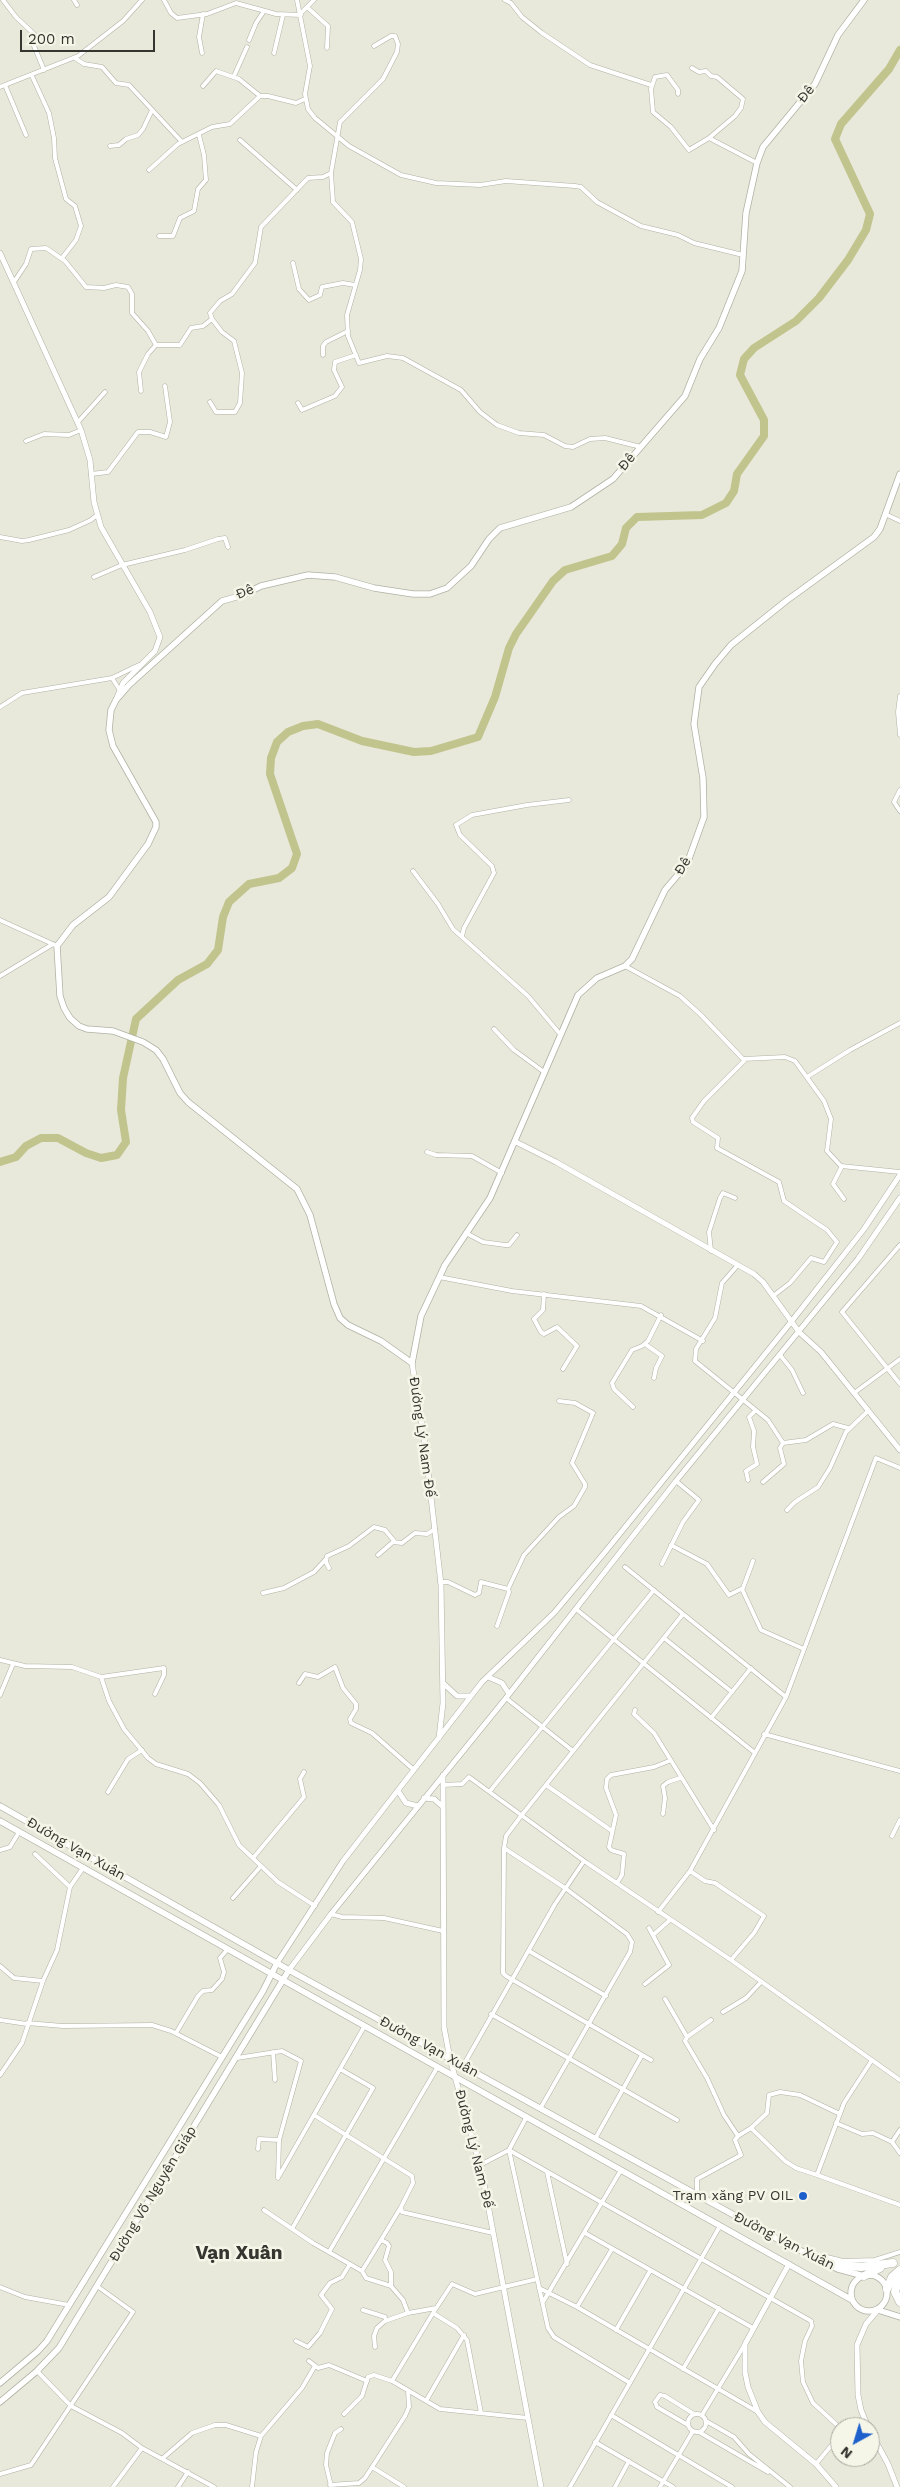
<!DOCTYPE html>
<meta charset="utf-8">
<style>
body{margin:0}
#map{position:relative;width:900px;height:2487px;overflow:hidden;background:#e8e9db;font-family:"Work Sans",sans-serif}
canvas{display:block}
.north{position:absolute;left:830px;top:2417px;width:50px;height:50px;box-sizing:border-box;background:#f5f6e8;border:1px solid #a9a99f;border-radius:50%;rotate:219deg;font-size:14px;font-weight:700;line-height:20px;text-align:center;color:#363631}
.north::after{content:'';display:block;margin:auto;width:18px;height:22px;background:#1d60cc;clip-path:polygon(50% 0,100% 100%,50% 72%,0 100%)}
.scale{position:absolute;left:20px;top:30px;width:135px;height:22px;box-sizing:border-box;border:2px solid #363631;border-top:0;padding-left:6px;font-size:15px;line-height:18px;white-space:nowrap;color:#363631;-webkit-text-stroke:4px #f5f6e8;paint-order:stroke}
</style>
<div id="map">
<canvas width="900" height="2487"></canvas>
<div class="north">N</div>
<div class="scale">200 m</div>
</div>
<script>
const context = document.querySelector('canvas').getContext('2d');
context.lineJoin = 'round';
function poly(rows) {
  const path = new Path2D();
  for (const r of rows) {
    if (r.length === 3) {
      path.moveTo(r[0] + r[2], r[1]);
      path.arc(r[0], r[1], r[2], 0, 2 * Math.PI);
      continue;
    }
    path.moveTo(r[0], r[1]);
    for (let i = 2; i < r.length; i += 2) path.lineTo(r[i], r[i + 1]);
  }
  return path;
}
function stroke(path, color, width, dash) {
  context.strokeStyle = color;
  context.lineWidth = width;
  context.lineCap = dash ? 'butt' : 'round';
  context.setLineDash(dash || []);
  context.stroke(path);
}
function write(font, color, halo, rows, align = 'center') {
  context.font = font + ' "Work Sans",sans-serif';
  context.lineWidth = 5;
  context.setLineDash([]);
  context.textBaseline = 'middle';
  context.strokeStyle = halo;
  context.fillStyle = color;
  for (const [text, x, y, turn = 0] of rows) {
    context.save();
    context.translate(x, y);
    context.rotate((+turn || 0) * Math.PI / 180);
    context.textAlign = isNaN(turn) ? turn : align;
    if (halo) context.strokeText(text, 0, 0);
    context.fillText(text, 0, 0);
    context.restore();
  }
}
stroke(poly([
 [0,1162,16,1157,26,1146,41,1138,58,1138,86,1153,101,1158,117,1155,126,1142,121,1110,123,1078,136,1019,178,980,207,964,218,950,223,917,229,902,249,884,279,878,292,868,297,854,270,774,271,758,277,742,288,732,303,726,318,724,362,741,414,752,431,751,478,737,495,697,509,648,516,634,553,581,565,570,612,556,622,544,626,528,637,517,702,515,726,503,734,491,737,474,764,436,764,420,740,375,744,359,754,348,796,321,819,298,848,260,866,230,870,214,835,139,841,124,889,69,900,50]
]), '#c1c48c', 8);
const minor = poly([
 [3,0,16,17,34,34,36,40,34,46,44,70],
 [74,0,77,5],
 [164,0,171,13,177,18,207,14,236,3,276,14,301,15],
 [297,0,310,66,305,94,308,109,315,118,349,146,401,175,436,183,480,185,506,181,575,186,581,187,597,202,641,226,678,235,694,243,743,255],
 [505,0,511,3,522,17,542,33,590,65,651,85],
 [308,8,328,26,327,48],
 [301,13,314,0],
 [249,40,256,23,264,11],
 [374,46,391,36,395,36,398,44,397,52,383,79,340,122,331,173,333,202,352,222,361,259,360,270,347,315,348,336,359,363,387,356,403,358,461,390,480,412,497,425,519,433,544,435,565,446,573,447,590,439,605,438,641,447],
 [202,53,199,37,203,14],
 [274,53,283,15],
 [75,58,84,64,102,67,116,83,129,85,182,142],
 [692,68,699,72,706,71,711,76,717,77,743,99,741,108,735,116,709,138,757,163],
 [32,76,49,113,54,138,55,158,66,199,75,206,81,226,76,240,62,258],
 [234,76,247,47],
 [5,85,26,135],
 [203,86,216,71,239,79,260,96],
 [0,87,78,56,123,21,142,0],
 [678,94,678,90,667,75,655,77,651,89,653,112,671,127,689,150,709,138],
 [240,140,297,190],
 [110,146,119,145,126,139,138,135,143,129,152,110],
 [149,170,178,144,212,127,230,124,260,96,268,96,296,103,305,99],
 [159,236,173,236,180,218,194,211,198,189,206,180,204,155,199,135],
 [293,263,299,289,309,300,320,295,322,287,343,283,355,285],
 [14,282,26,264,31,249,46,248,65,261,86,287,104,288,116,285,128,287,132,294,132,313,148,331,156,345,180,345,191,328,203,326,212,319],
 [323,355,323,346,326,342,348,331],
 [141,391,139,372,148,354,156,345],
 [210,402,216,412,235,412,240,403,242,373,234,341,222,332,212,319,210,313,220,301,232,294,255,263,261,227,308,178,323,177,331,173],
 [298,403,302,410,335,396,342,387,334,370,335,362,356,355],
 [78,422,105,392],
 [26,441,44,434,69,435,81,430],
 [91,474,108,472,138,432,150,432,166,437,170,422,165,386],
 [885,514,900,521],
 [0,537,22,541,29,540,69,530,91,520,97,515],
 [94,577,122,565,185,550,218,539,225,538,228,547],
 [112,678,119,689],
 [900,696,898,712,900,735],
 [0,707,22,693,112,678,139,665],
 [900,790,894,802,900,811],
 [413,871,438,904,453,929,528,996,560,1034],
 [0,920,57,946],
 [462,936,464,928,494,873,492,866,460,835,456,825,472,815,527,805,569,800],
 [625,966,680,996,701,1015,743,1059,785,1057,795,1061,824,1101,831,1119,827,1151,841,1166,900,1172],
 [0,976,53,944],
 [494,1029,514,1050,544,1072],
 [745,1060,704,1101,692,1118,693,1122,718,1138,717,1148,779,1182,784,1201,827,1230,837,1242,824,1262,811,1258,790,1283,773,1296],
 [807,1077,850,1050,900,1023],
 [427,1152,436,1155,472,1156,502,1173],
 [842,1166,833,1184,844,1199],
 [466,1233,483,1242,505,1245,509,1245,517,1235],
 [900,1245,842,1312,900,1384],
 [711,1251,709,1232,720,1198,723,1193,735,1198],
 [737,1266,722,1283,715,1318,696,1349,695,1361,768,1420,783,1443,806,1440,833,1424,848,1428],
 [439,1277,512,1291,641,1306,703,1341],
 [544,1294,543,1310,534,1319,541,1332,544,1334,557,1327,577,1346,563,1369],
 [645,1344,662,1356,656,1368,654,1378],
 [780,1355,792,1370,803,1393],
 [854,1393,900,1359],
 [633,1407,614,1389,612,1383,632,1350,642,1346,648,1341,661,1315],
 [748,1480,746,1471,757,1464,753,1447,754,1431,749,1417,755,1411],
 [763,1482,784,1464,780,1448,783,1443],
 [787,1510,795,1502,818,1487,830,1468,846,1432,868,1411],
 [671,1545,707,1564,729,1595,743,1588,753,1561],
 [378,1555,393,1542,402,1543,415,1533,427,1534,435,1529],
 [662,1564,683,1522,699,1500,676,1481],
 [625,1567,786,1697],
 [329,1568,326,1562,327,1556,349,1546,374,1527,385,1530,395,1542],
 [440,1582,448,1582,475,1595,479,1593,481,1582,508,1589],
 [742,1589,761,1630,804,1649],
 [263,1593,284,1588,314,1572,326,1559],
 [576,1609,755,1753],
 [497,1626,509,1592,508,1589,524,1555,559,1517,574,1506,585,1487,585,1484,572,1463,593,1413,575,1403,559,1401],
 [664,1638,732,1692],
 [0,1660,25,1666,72,1667,101,1677,109,1701,124,1729,148,1758,156,1764,188,1774,200,1783,219,1805,239,1845,278,1882,315,1906],
 [101,1677,164,1668,164,1675,155,1694],
 [299,1683,305,1674,318,1677,335,1667,343,1688,356,1704,356,1709,350,1719,351,1723,372,1733,414,1770],
 [0,1695,13,1664],
 [506,1698,573,1751],
 [635,1710,634,1714,654,1733,714,1830],
 [711,1718,751,1668],
 [764,1734,900,1771],
 [443,1785,462,1784,469,1777,587,1863,731,1960,900,2080],
 [546,1785,612,1831],
 [490,1791,654,1590],
 [108,1792,128,1759,142,1750],
 [663,1814,665,1798,663,1786,668,1782,680,1778],
 [892,1836,900,1820],
 [504,1848,565,1888,627,1934,632,1942,630,1952,540,2109],
 [0,1850,10,1847,19,1832],
 [35,1854,70,1887],
 [253,1858,304,1797,300,1779,304,1772],
 [690,1871,705,1881,715,1883,764,1916,754,1933,731,1960],
 [617,1883,622,1875,624,1854,611,1850,609,1847,616,1815,606,1788,607,1779,611,1775,654,1767,669,1761],
 [233,1898,261,1866],
 [658,1912,690,1871,786,1697,876,1458,900,1468],
 [331,1914,342,1917,384,1918,443,1931],
 [653,1935,670,1920],
 [529,1951,606,1996],
 [0,1966,14,1978,43,1981],
 [645,1984,669,1965,649,1928],
 [665,1999,687,2037],
 [723,2012,746,1998,761,1982],
 [491,2014,677,2120],
 [0,2020,27,2024],
 [711,2020,687,2037,685,2041,707,2078,724,2115,738,2136,751,2128,785,2161,796,2168,817,2175,844,2103,872,2060],
 [27,2023,63,2026,152,2025,171,2031,222,2057],
 [176,2033,198,1996,203,1991,212,1990,222,1979,224,1972,220,1958,227,1950],
 [273,2052,275,2080],
 [237,2058,282,2051,301,2061,279,2140,278,2178],
 [651,2060,506,1976,503,1973,504,1848,506,1836,521,1816,683,1614],
 [463,2066,555,1904,584,1861],
 [0,2075,22,2043,43,1981,57,1950,70,1887,83,1868],
 [314,2115,412,2176,413,2183,401,2207,402,2212,493,2233],
 [526,2118,509,2150,548,2328,554,2337,630,2383],
 [836,2123,862,2134,873,2133,892,2142,900,2153],
 [751,2128,767,2113,769,2095,780,2092,800,2095,840,2114],
 [595,2139,642,2055],
 [892,2142,900,2130],
 [258,2149,259,2139,279,2140],
 [480,2165,509,2150,811,2321,812,2326,805,2341,801,2361,803,2382,813,2403,838,2426,840,2432],
 [547,2172,567,2264],
 [817,2175,900,2205],
 [279,2176,364,2027],
 [697,2195,697,2179,741,2155,735,2140,738,2136],
 [264,2210,313,2243,362,2271,381,2240,387,2243,389,2246,385,2260,391,2272,391,2286,403,2300,408,2313,436,2308],
 [293,2227,373,2088,340,2069],
 [585,2233,753,2328],
 [381,2240,401,2207],
 [329,2252,437,2068],
 [818,2261,823,2256,843,2261,875,2260,900,2252],
 [362,2271,366,2278,391,2286],
 [0,2287,25,2297,69,2305],
 [539,2288,577,2307,758,2412],
 [543,2302,621,2170],
 [577,2307,612,2249],
 [363,2310,385,2317],
 [616,2330,650,2271],
 [296,2341,308,2347,320,2333,332,2309,321,2295,330,2283,342,2277,350,2264],
 [375,2347,374,2336,377,2328,385,2321,408,2313],
 [309,2361,318,2368,329,2365,367,2381],
 [683,2369,719,2308],
 [37,2371,71,2406,122,2433,142,2448,214,2487],
 [392,2381,433,2313],
 [426,2401,464,2335],
 [481,2413,467,2340,457,2328,433,2313,452,2284,475,2294,537,2279],
 [697,2423,9],
 [344,2414,362,2396,368,2377,374,2375,392,2381,440,2409,528,2418],
 [611,2415,732,2487],
 [702,2415,745,2344],
 [706,2421,734,2437,749,2454,790,2487],
 [688,2425,657,2407,655,2402,660,2395,665,2396,694,2414],
 [699,2432,768,2472],
 [595,2442,673,2487],
 [163,2458,192,2433,215,2425,226,2425,261,2436],
 [816,2464,840,2435],
 [372,2467,404,2487],
 [0,2474,31,2465,133,2312,97,2286],
 [330,2485,359,2483,365,2478,405,2416,409,2407,408,2391],
 [331,2486,326,2465,327,2453,335,2433,341,2429],
 [113,2487,142,2448],
 [178,2487,188,2472],
 [252,2487,256,2452,261,2436,302,2388,315,2366],
 [570,2487,720,2226],
 [615,2487,629,2461],
 [660,2487,693,2431]
]);
const tertiary = poly([
 [0,253,81,430,90,460,94,502,101,527,150,612,160,637,155,651,123,683,116,700],
 [516,1142,556,1162,754,1274,763,1282,799,1332,821,1352,900,1450],
 [412,1363,425,1445,441,1584,443,1703,439,1738],
 [488,1677,502,1683,509,1694],
 [443,1683,457,1696,471,1696],
 [443,1775,444,2027,450,2059,482,2173,541,2487],
 [398,1791,406,1803,418,1806],
 [424,1798,434,1799,443,1807],
 [277,1963,343,1861,482,1682,554,1613,605,1552,791,1322,864,1229,900,1175],
 [289,1970,331,1914,506,1698,676,1481,858,1259,900,1198],
 [789,2264,745,2344,745,2372,748,2387,758,2412,765,2422,816,2464,836,2487],
 [868,2427,861,2410,858,2395,857,2345,866,2324,878,2310],
 [870,2431,888,2464,897,2487]
]);
const secondary = poly([
 [864,0,838,35,815,84,763,147,757,163,746,213,742,271,719,328,700,359,685,396,613,479,571,507,500,528,489,539,471,566,447,588,430,594,413,594,374,588,335,577,308,575,261,586,243,595,222,601,129,685,116,700,111,710,109,730,113,746,156,822,156,827,148,844,109,897,73,925,57,946,60,996,64,1008,70,1018,79,1026,87,1029,113,1031,143,1042,156,1050,163,1059,180,1093,188,1102,297,1189,310,1215,334,1304,340,1318,348,1325,381,1341,412,1363,421,1316,445,1265,490,1198,578,995,597,978,625,966,632,959,665,890,687,864,704,817,703,778,694,724,699,687,715,664,731,645,786,601,874,537,880,529,900,474],
 [0,1806,289,1970,781,2241,838,2269,864,2276],
 [0,1821,852,2300],
 [869,2293,18],
 [878,2310,900,2317],
 [0,2383,38,2351,47,2341,263,1991,277,1963],
 [0,2402,37,2371,59,2348,289,1970]
]);
const motorway = poly([
 [825,2264,861,2267,893,2263],
 [900,2274,895,2292,900,2302],
 [864,2276,880,2268],
 [887,2289,892,2277,900,2270]
]);
stroke(minor, '#b0b1a4', 5);
stroke(tertiary, '#b0b1a4', 6);
stroke(secondary, '#b0b1a4', 7);
stroke(motorway, '#b0b1a4', 9);
stroke(minor, '#fff', 4);
stroke(tertiary, '#fff', 5);
stroke(secondary, '#fff', 5.5);
stroke(motorway, '#fff', 8);
for (const [x, y, r, color] of [
 [803,2196,5,"#1d60cc"]
]) {
  const dot = new Path2D();
  dot.arc(x, y, r, 0, 2 * Math.PI);
  context.fillStyle = color;
  context.fill(dot);
  stroke(dot, '#f5f6e8', 2);
}
write('14px', '#363631', '#f5f6e8', [
 ["Đê",806,94,-51],
 ["Đê",627,462,-49],
 ["Đê",245,592,-22],
 ["Đê",683,866,-58],
 ["Đường Lý Nam Đế",422,1437,82],
 ["Đường Vạn Xuân",76,1849,30],
 ["Đường Vạn Xuân",429,2047,29],
 ["Đường Lý Nam Đế",474,2149,76],
 ["Đường Võ Nguyên Giáp",153,2194,-59],
 ["Đường Vạn Xuân",784,2241,27]
]);
write('14px', '#363631', '#f5f6e8', [
 ["Trạm xăng PV OIL",793,2196]
], 'right');
write('bold 19px', '#363631', '#f5f6e8', [
 ["Vạn Xuân",239,2253]
]);
</script>
